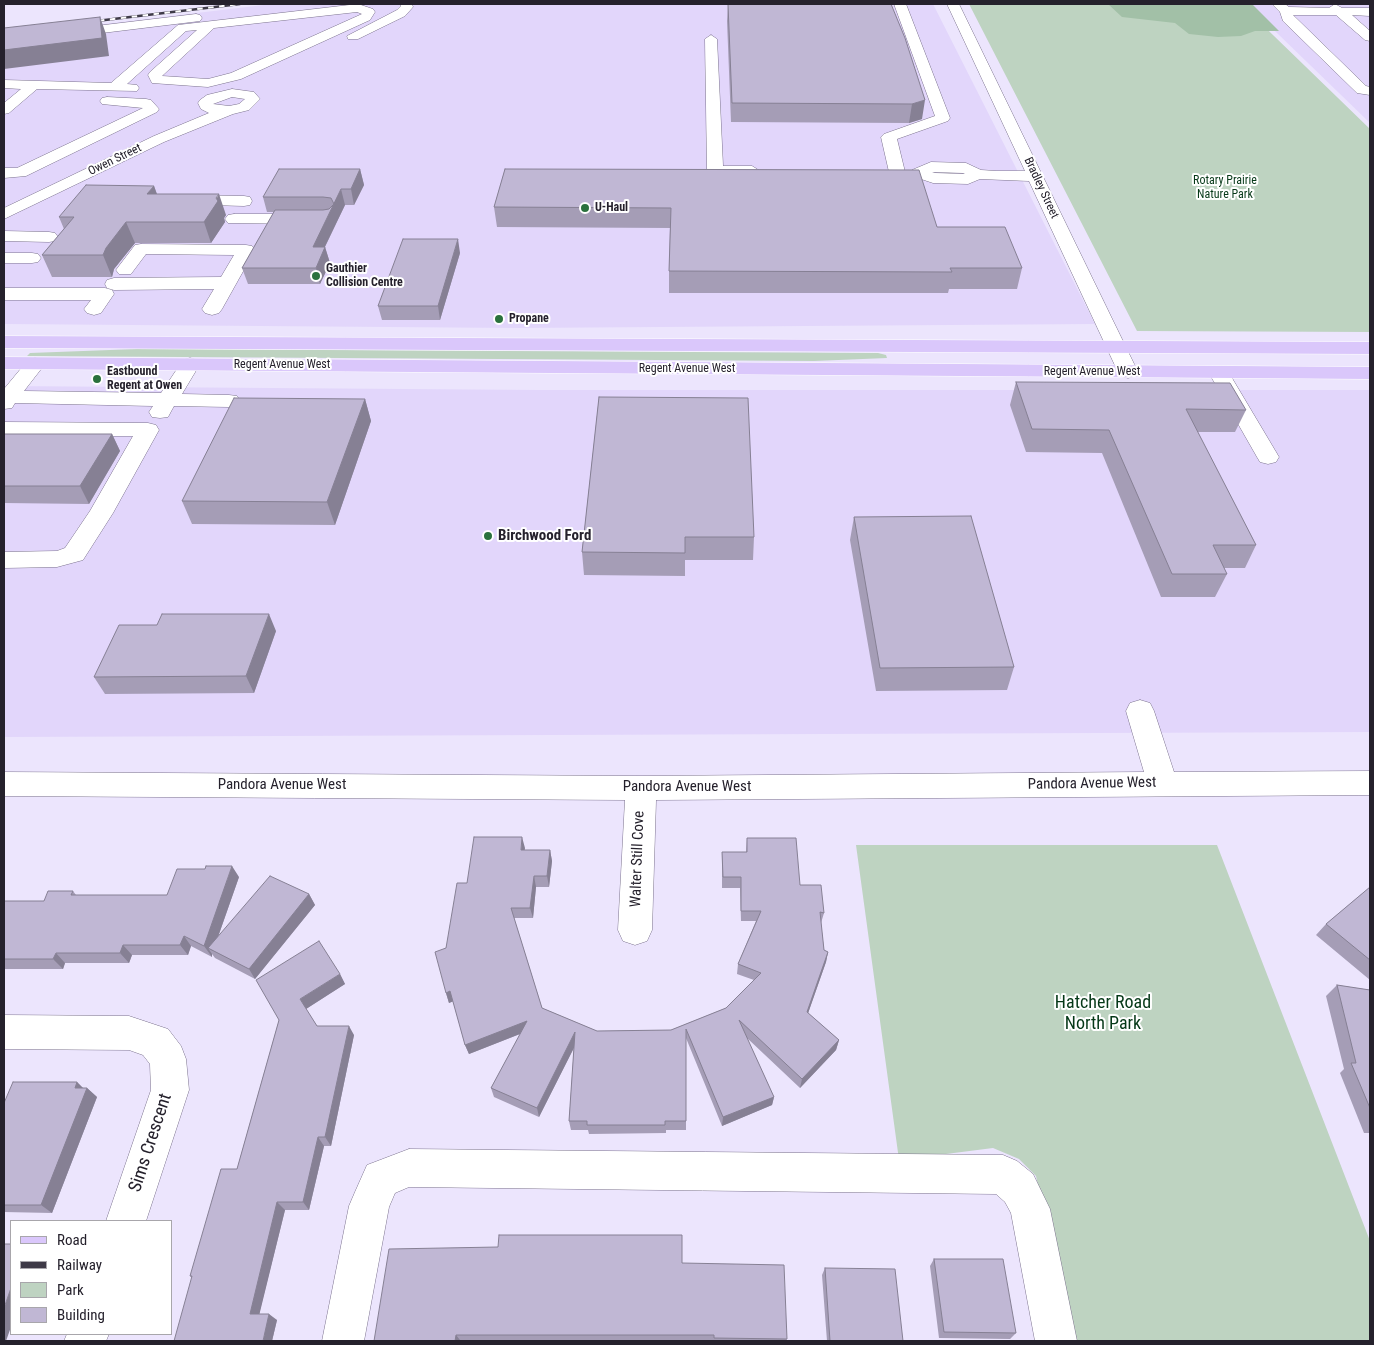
<!DOCTYPE html>
<style>
body{margin:0}
#map{position:relative;width:1374px;height:1345px;overflow:hidden;background:#ece5fd;font-family:"Roboto Condensed",sans-serif}
canvas{display:block}
.frame{position:absolute;inset:0;border:5px solid #25212c;pointer-events:none}
.legend{position:absolute;left:10px;top:1220px;width:162px;height:115px;box-sizing:border-box;background:#fff;border:1px solid #a8a6ab;margin:0;padding:6px 9px;list-style:none;font-size:15px;color:#25212c}
.legend li{display:flex;align-items:center;gap:10px;height:25px}
.legend b{width:25px;border:1px solid #a8a6ab}
</style>
<div id="map">
<canvas width="1374" height="1345"></canvas>
<div class="frame"></div>
<ul class="legend">
<li><b style="height:6px;background:#dac7fb"></b>Road</li>
<li><b style="height:6px;background:#3e3a47"></b>Railway</li>
<li><b style="height:14px;background:#bed3c1"></b>Park</li>
<li><b style="height:14px;background:#c0b7d4"></b>Building</li>
</ul>
</div>
<script>
const context = document.querySelector('canvas').getContext('2d');
context.lineJoin = 'round';
function fillPath(path, color) {
  context.fillStyle = color;
  context.fill(path, 'evenodd');
}
function poly(rows) {
  const path = new Path2D();
  for (const r of rows) {
    path.moveTo(r[0], r[1]);
    for (let i = 2; i < r.length; i += 2) path.lineTo(r[i], r[i + 1]);
  }
  return path;
}
function stroke(path, color, width, dash) {
  context.strokeStyle = color;
  context.lineWidth = width;
  context.lineCap = dash ? 'butt' : 'round';
  context.setLineDash(dash || []);
  context.stroke(path);
}
function write(font, color, halo, rows, align = 'center') {
  context.font = font + ' "Roboto Condensed",sans-serif';
  context.lineWidth = 4;
  context.setLineDash([]);
  context.textBaseline = 'middle';
  context.strokeStyle = halo;
  context.fillStyle = color;
  for (const [text, x, y, turn = 0] of rows) {
    context.save();
    context.translate(x, y);
    context.rotate((+turn || 0) * Math.PI / 180);
    context.textAlign = isNaN(turn) ? turn : align;
    if (halo) context.strokeText(text, 0, 0);
    context.fillText(text, 0, 0);
    context.restore();
  }
}
fillPath(poly([
 [272,4,933,4,1095,324,516,328,4,324,4,36],
 [1247,4,1370,4,1370,123],
 [4,386,538,390,1370,390,1370,732,4,737]
]), '#e2d6fb');
fillPath(poly([
 [969,4,1241,4,1370,129,1370,332,1137,331],
 [137,349,878,353,886,355,887,358,814,361,27,356,30,353],
 [856,845,1217,845,1370,1241,1370,1341,1070,1341,1036,1176,1019,1159,993,1148,899,1160]
]), '#bed3c1');
fillPath(poly([
 [1108,4,1252,4,1279,31,1255,31,1241,36,1218,37,1189,34,1175,23,1122,17]
]), '#a2c0a7');
const minor = poly([
 [358,4,373,9,375,12,370,20,241,79,208,87,152,83,148,75,150,72,197,30,186,31,127,84,137,85,139,88,137,91,37,89,9,113,4,114,4,103,21,89,4,88,4,80,111,83,178,25,358,4],
 [357,12,362,14,231,73,208,79,162,76,214,28,357,12],
 [400,4,412,4,413,7,405,16,358,39,348,39,347,36,397,10,401,6,400,4],
 [894,4,906,4,950,118,948,121,897,139,905,172,897,177,889,172,881,137,884,134,935,116,894,4],
 [947,4,959,4,1138,372,1135,376,1128,378,1121,376,1118,372,1029,181,980,179,968,184,933,183,912,176,910,173,912,170,931,162,966,163,981,170,996,171,1025,171,947,4],
 [932,172,963,173,965,174,935,173,932,172],
 [1272,4,1285,4,1289,7,1329,8,1335,4,1342,8,1370,8,1370,16,1352,15,1370,31,1370,41,1365,40,1336,15,1293,15,1366,86,1370,87,1370,95,1357,93,1283,21,1280,12,1272,4],
 [196,14,200,15,202,18,200,21,4,45,4,37,196,14],
 [711,35,717,39,723,166,752,166,760,171,758,174,715,176,707,171,705,39,711,35],
 [232,89,254,92,260,99,249,110,233,114,164,142,4,219,4,208,154,136,209,113,201,109,198,103,200,100,207,95,232,89],
 [232,97,245,99,239,104,229,106,213,104,232,97],
 [107,97,146,99,151,100,159,109,157,112,26,176,4,178,4,168,17,168,143,108,102,104,100,101,102,98,107,97],
 [184,195,244,196,250,197,252,201,250,205,244,206,178,204,176,200,178,196,184,195],
 [234,214,307,214,313,215,316,219,313,223,307,224,228,223,225,219,228,215,234,214],
 [4,231,49,232,55,233,58,237,55,241,49,242,6,241,4,241,4,231],
 [141,244,246,245,252,246,255,250,222,309,219,313,212,315,205,313,202,309,214,289,114,290,107,288,105,284,107,280,114,278,221,277,234,255,146,254,131,274,119,274,116,270,119,266,135,245,141,244],
 [4,253,32,253,38,254,41,258,38,262,32,263,4,263,4,253],
 [4,288,105,288,112,290,114,294,101,313,94,315,87,313,84,309,91,300,4,300,4,288],
 [35,358,42,360,45,364,24,391,161,393,183,360,190,358,197,360,200,364,182,394,229,395,237,396,240,401,237,406,229,407,174,406,168,417,160,418,152,417,149,412,153,406,15,403,12,408,4,409,4,389,28,360,35,358],
 [1219,367,1226,369,1229,373,1279,457,1276,462,1268,464,1260,462,1257,457,1209,373,1212,369,1219,367],
 [4,422,148,423,156,425,159,430,113,513,83,560,57,567,4,568,4,552,57,551,65,548,90,511,133,436,4,436,4,422],
 [1140,700,1150,703,1154,711,1174,772,1370,771,1370,795,656,800,652,930,647,941,635,945,623,941,618,930,625,800,4,796,4,772,641,776,1144,772,1126,711,1130,703,1140,700],
 [4,1015,129,1016,168,1029,181,1046,186,1059,189,1090,146,1221,106,1221,151,1090,150,1064,143,1055,129,1050,4,1049,4,1015],
 [409,1149,1003,1155,1017,1161,1033,1174,1050,1209,1077,1341,1035,1341,1011,1213,1005,1202,996,1194,409,1187,395,1193,389,1207,364,1341,322,1341,349,1206,355,1192,367,1165,409,1149],
 [67,1334,109,1334,106,1341,64,1341,67,1334]
]);
const major = poly([
 [4,336,1370,342,1370,354,4,348,4,336],
 [4,357,1370,367,1370,379,4,369,4,357]
]);
stroke(minor, '#7d748f', 1);
stroke(major, '#fff', 1);
fillPath(minor, '#fff');
fillPath(major, '#dac7fb');
const rail = poly([
 [88,22,240,4]
]);
stroke(rail, '#3e3a47', 2.5);
stroke(rail, '#fff', 2, [5.5]);
fillPath(poly([
 [728,4,891,4,922,119,909,123,731,122,727,21],
 [360,169,364,185,354,205,345,205,325,247,330,263,320,284,248,284,242,268,274,212,267,212,263,197],
 [505,169,937,227,1022,268,1017,289,949,289,948,293,669,293,669,271,670,228,497,227,494,207],
 [154,186,157,194,226,215,224,218,225,222,211,243,135,243,114,269,112,277,52,277,42,255,64,229,59,217],
 [460,253,440,320,382,320,378,306],
 [1016,382,1246,410,1235,432,1197,432,1256,545,1245,568,1224,568,1227,574,1215,597,1161,597,1102,453,1026,452,1010,405],
 [599,397,754,537,753,560,685,560,685,576,584,575,582,552],
 [365,399,371,421,335,525,192,524,182,501],
 [4,434,112,434,120,451,89,504,4,503],
 [854,517,1014,667,1007,690,876,691,850,540],
 [157,625,276,631,254,693,105,694,94,677],
 [747,838,800,885,824,913,821,923,824,950,828,952,826,962,808,1013,839,1040,836,1050,800,1088,747,1038,774,1097,772,1105,722,1126,686,1038,686,1130,666,1130,666,1133,589,1134,588,1130,571,1130,569,1121,574,1047,539,1117,494,1097,491,1088,520,1034,469,1054,465,1045,453,1001,449,1003,446,993,446,948,467,883,525,848,524,850,550,850,552,861,549,887,536,887,533,918,514,918,542,1008,597,1031,671,1030,726,1008,754,980,737,974,738,964,756,921,741,921,740,888,722,888,722,852,746,852],
 [239,877,218,937,309,894,315,905,255,979,215,958,212,954,212,957,191,946,188,955,132,955,129,963,65,963,63,969,4,969,4,901,44,901,73,891,76,895,167,895],
 [1370,887,1370,980,1316,935,1326,924],
 [340,974,345,984,306,1009,317,1026,354,1035,331,1146,324,1146,309,1210,285,1210,259,1314,277,1320,272,1341,190,1276,237,1169,279,1020],
 [1337,985,1370,990,1370,1133,1364,1133,1340,1073,1344,1069,1326,996],
 [77,1082,83,1088,87,1088,97,1097,52,1213,4,1212,4,1103],
 [934,1259,1016,1333,1010,1339,939,1338,930,1266],
 [682,1263,787,1339,786,1341,460,1340,460,1341,374,1341],
 [825,1268,903,1341,827,1341,822,1275]
]), '#a59db6');
fillPath(poly([
 [100,17,106,34,109,56,4,69,4,50],
 [925,100,922,119,909,123,912,104],
 [360,169,364,185,354,205,351,189],
 [154,186,161,206,147,194],
 [341,189,345,205,317,263,313,247],
 [219,194,226,215,224,218,225,222,211,243,204,222],
 [126,222,135,243,114,269,112,277,103,255,106,248],
 [458,239,460,253,440,320,438,306],
 [325,247,330,263,320,284,316,268],
 [365,399,371,421,335,525,327,502],
 [112,434,120,451,89,504,80,486],
 [269,614,276,631,254,693,246,676],
 [522,837,525,848,523,861,521,850],
 [550,850,552,861,549,887,547,876],
 [232,866,239,877,213,951,208,948,212,954,212,957,204,946],
 [534,876,536,887,533,918,530,908],
 [309,894,315,905,255,979,249,969],
 [184,936,191,946,188,955,180,945],
 [123,945,132,955,129,963,120,953],
 [828,952,826,962,805,1022,807,1012],
 [56,953,65,963,63,969,53,959],
 [340,974,345,984,306,1009,300,999],
 [450,991,454,1001,449,1003,446,993],
 [527,1021,530,1030,469,1054,465,1045],
 [349,1026,354,1035,331,1146,325,1137],
 [575,1032,577,1042,539,1117,537,1108],
 [839,1040,836,1050,800,1088,802,1079],
 [77,1082,86,1091,87,1088,97,1097,52,1213,41,1205],
 [774,1097,772,1105,722,1126,723,1117],
 [318,1137,324,1146,309,1210,303,1202],
 [277,1202,285,1210,258,1320,250,1314],
 [11,1288,11,1327,6,1341,4,1341,4,1308],
 [269,1314,277,1320,272,1341,263,1341],
 [456,1335,460,1340,460,1341,455,1341]
]), '#868094');
const building = poly([
 [728,4,891,4,905,38,925,100,912,104,732,103,728,4],
 [100,17,102,38,4,50,4,28,100,17],
 [279,169,360,169,351,189,341,189,313,247,325,247,316,268,242,268,275,210,323,210,329,209,334,204,331,198,323,197,263,197,279,169],
 [505,169,919,170,937,227,1005,227,1022,268,950,268,952,272,669,271,671,208,494,207,505,169],
 [86,185,154,186,147,194,219,194,216,198,218,201,204,222,126,222,106,248,103,255,42,255,74,217,59,217,86,185],
 [403,239,458,239,438,306,378,306,403,239],
 [1016,382,1230,383,1246,410,1186,409,1256,545,1213,545,1227,574,1172,574,1109,430,1032,429,1016,382],
 [599,397,748,398,754,537,685,537,685,553,582,552,599,397],
 [234,398,365,399,327,502,182,501,234,398],
 [4,434,112,434,80,486,4,486,4,434],
 [971,516,1014,667,880,668,854,517,971,516],
 [162,614,269,614,246,676,94,677,119,625,157,625,162,614],
 [474,837,522,837,521,850,550,850,547,876,534,876,530,908,511,908,542,1008,597,1031,671,1030,726,1008,761,973,738,964,761,911,741,911,741,877,723,877,722,852,747,852,747,838,796,838,800,885,821,885,824,913,820,912,824,950,828,952,807,1012,839,1040,802,1079,739,1020,774,1097,723,1117,686,1029,686,1121,665,1121,665,1125,587,1125,587,1121,569,1121,575,1032,537,1108,491,1088,527,1021,465,1045,450,991,446,993,435,952,446,948,457,883,467,883,474,837],
 [206,866,232,866,204,946,184,936,180,945,123,945,120,953,56,953,53,959,4,959,4,901,44,901,48,891,73,891,71,895,167,895,177,869,205,869,206,866],
 [270,876,309,894,249,969,208,948,270,876],
 [1370,887,1370,960,1326,924,1370,887],
 [319,941,340,974,300,999,317,1026,349,1026,325,1137,318,1137,303,1202,277,1202,250,1314,269,1314,263,1341,174,1341,192,1276,190,1276,221,1169,237,1169,279,1020,256,980,319,941],
 [1337,985,1370,990,1370,1108,1351,1063,1356,1063,1337,985],
 [13,1082,77,1082,75,1088,87,1088,41,1205,4,1205,4,1103,13,1082],
 [499,1235,682,1235,682,1263,784,1265,787,1339,714,1338,714,1335,456,1335,455,1341,374,1341,389,1249,498,1247,499,1235],
 [4,1244,11,1244,11,1288,4,1308,4,1244],
 [934,1259,1003,1259,1016,1333,944,1332,934,1259],
 [825,1268,895,1269,903,1341,830,1341,825,1268]
]);
fillPath(building, '#c0b7d4');
stroke(building, '#868094', 1);
for (const [x, y, r, color] of [
 [585,208,5,"#2a713d"],
 [316,276,5,"#2a713d"],
 [499,319,5,"#2a713d"],
 [97,379,5,"#2a713d"],
 [488,536,5,"#2a713d"]
]) {
  const dot = new Path2D();
  dot.arc(x, y, r, 0, 2 * Math.PI);
  context.fillStyle = color;
  context.fill(dot);
  stroke(dot, '#fff', 2);
}
write('12px', '#25212c', '#fff', [
 ["Owen Street",115,160,-26],
 ["Bradley Street",1041,188,65],
 ["Regent Avenue West",282,365],
 ["Regent Avenue West",687,369],
 ["Regent Avenue West",1092,372]
]);
write('12px', '#053817', '#fff', [
 ["Rotary Prairie",1225,181],
 ["Nature Park",1225,195]
]);
write('bold 12px', '#25212c', '#fff', [
 ["U-Haul",595,208],
 ["Gauthier",326,269],
 ["Collision Centre",326,283],
 ["Propane",509,319],
 ["Eastbound",107,372],
 ["Regent at Owen",107,386]
], 'left');
write('bold 15px', '#25212c', '#fff', [
 ["Birchwood Ford",498,536]
], 'left');
write('15px', '#25212c', '#fff', [
 ["Pandora Avenue West",1092,784,-1],
 ["Pandora Avenue West",282,785],
 ["Pandora Avenue West",687,787],
 ["Walter Still Cove",638,859,-88]
]);
write('18px', '#053817', '#fff', [
 ["Hatcher Road",1103,1003],
 ["North Park",1103,1024]
]);
write('18px', '#25212c', '#fff', [
 ["Sims Crescent",151,1143,-72]
]);
</script>
